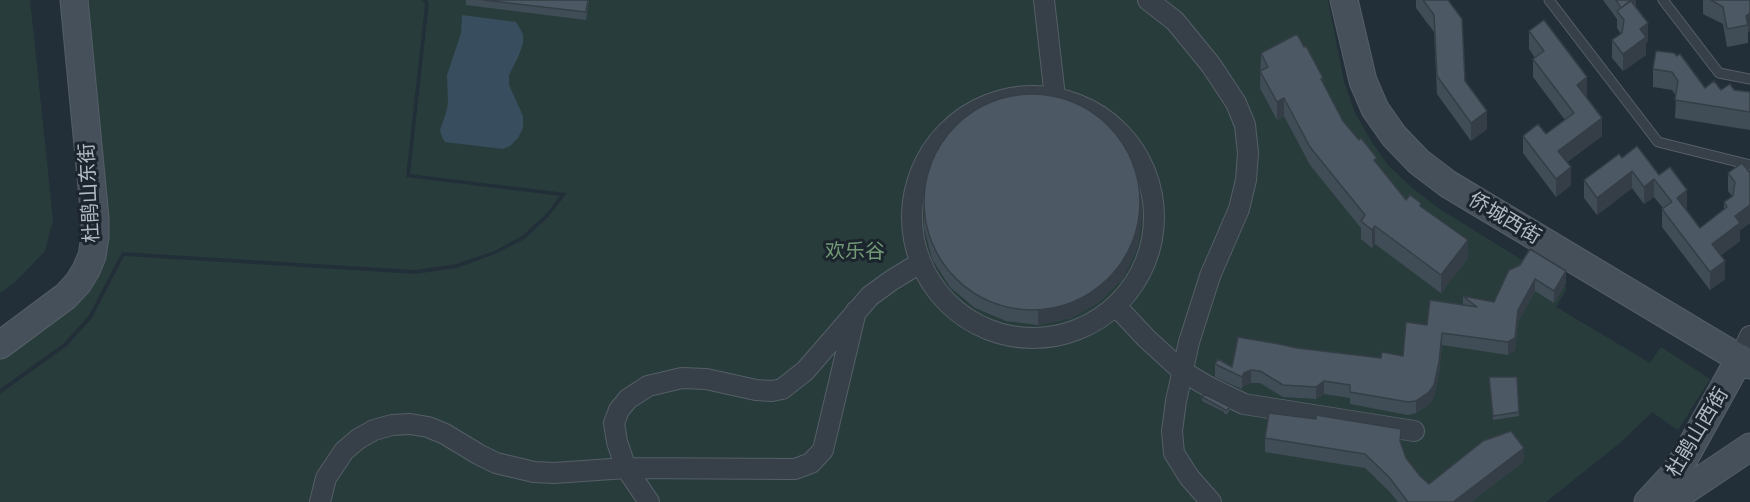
<!DOCTYPE html>
<meta charset="utf-8">
<style>
body{margin:0}
canvas{display:block;background:#232f38}
</style>
<canvas width="1750" height="502"></canvas>
<script>
const context = document.querySelector('canvas').getContext('2d');
context.lineJoin = 'round';
function fillPath(path, color) {
  context.fillStyle = color;
  context.fill(path, 'evenodd');
}
function poly(rows) {
  const path = new Path2D();
  for (const r of rows) {
    if (r.length === 3) {
      path.moveTo(r[0] + r[2], r[1]);
      path.arc(r[0], r[1], r[2], 0, 2 * Math.PI);
      continue;
    }
    path.moveTo(r[0], r[1]);
    for (let i = 2; i < r.length; i += 2) path.lineTo(r[i], r[i + 1]);
  }
  return path;
}
function stroke(path, color, width, dash) {
  context.strokeStyle = color;
  context.lineWidth = width;
  context.lineCap = dash ? 'butt' : 'round';
  context.setLineDash(dash || []);
  context.stroke(path);
}
function write(font, color, halo, rows, align = 'center') {
  context.font = font + ' "Exo 2","Noto Sans SC",sans-serif';
  context.lineWidth = 6;
  context.setLineDash([]);
  context.textBaseline = 'middle';
  context.strokeStyle = halo;
  context.fillStyle = color;
  for (const [text, x, y, turn = 0] of rows) {
    context.save();
    context.translate(x, y);
    context.rotate((+turn || 0) * Math.PI / 180);
    context.textAlign = isNaN(turn) ? turn : align;
    if (halo) context.strokeText(text, 0, 0);
    context.fillText(text, 0, 0);
    context.restore();
  }
}
fillPath(poly([
 [0,0,30,0,53,220,45,251,16,281,0,293],
 [78,0,422,0,425,4,406,177,560,196,546,214,522,236,494,251,456,264,415,270,122,252,89,315,64,343,0,389,0,350,90,272],
 [427,0,1328,0,1344,82,1355,113,1371,141,1388,165,1411,187,1438,208,1567,288,1556,307,1650,363,1661,347,1710,379,1678,430,1652,412,1621,442,1546,502,0,502,0,394,67,346,92,318,124,256,415,274,457,268,495,254,525,239,549,216,567,193,410,174,429,3]
]), '#283d3b');
fillPath(poly([
 [462,15,516,22,523,34,523,43,519,55,509,75,509,85,523,116,523,128,518,138,510,146,503,149,445,142,442,137,440,130,446,113,448,103,447,75,461,33]
]), '#384d5e');
const lane = poly([
 [1549,0,1658,142,1750,165],
 [1663,0,1719,73,1750,79]
]);
const street = poly([
 [1044,0,1055,97],
 [1148,0,1175,21,1211,65,1236,103,1245,125,1248,153,1246,180,1239,209,1210,276,1189,342,1176,401,1172,431,1174,453,1189,477,1211,502],
 [1033,217,121],
 [1117,307,1146,338,1182,371,1209,387,1244,404,1414,431],
 [1740,358,1750,336],
 [320,502,326,478,344,451,358,439,374,430,392,425,410,424,428,427,445,434,478,454,496,463,534,472,554,473,626,468,795,469,811,463,823,450,856,311],
 [649,502,626,468,617,442,614,423,619,410,628,399,648,386,682,378,706,379,756,390,772,391,782,389,805,371,870,296,892,280,920,263]
]);
const secondary = poly([
 [1344,0,1363,81,1375,109,1394,136,1419,162,1448,184,1750,365],
 [0,345,66,296,78,283,86,270,92,256,95,237,95,218,74,0],
 [1648,502,1672,476,1684,459,1740,358],
 [1668,502,1750,447]
]);
stroke(lane, '#555e67', 11);
stroke(street, '#555e67', 22);
stroke(secondary, '#555e67', 29);
stroke(lane, '#374049', 9);
stroke(street, '#374049', 20);
stroke(secondary, '#45505b', 27);
fillPath(poly([
 [466,0,589,0,586,20,466,5],
 [1416,0,1448,0,1465,81,1487,129,1471,141,1437,94,1434,32,1416,8],
 [1603,0,1636,0,1636,8,1648,41,1646,43,1646,55,1623,71,1612,58,1612,40,1621,34,1617,28,1617,19],
 [1703,0,1750,0,1750,31,1748,32,1748,43,1727,47,1723,24,1703,14],
 [1529,31,1587,95,1586,96,1602,136,1567,162,1571,185,1556,197,1523,153,1523,136,1546,134,1565,120,1533,77,1533,59,1535,58,1529,49],
 [1656,51,1705,88,1721,90,1734,90,1750,92,1750,130,1675,118,1676,96,1672,90,1653,87,1653,69],
 [1261,53,1323,83,1343,121,1406,200,1421,207,1468,258,1441,293,1375,244,1372,248,1361,239,1361,228,1310,165,1284,116,1277,120,1260,88],
 [1622,158,1659,175,1687,208,1686,209,1700,228,1724,209,1724,202,1732,196,1728,191,1728,173,1750,173,1750,223,1740,230,1740,241,1721,255,1725,279,1710,290,1662,227,1662,209,1663,208,1654,197,1644,204,1632,188,1597,215,1584,198,1584,180],
 [924,214,1142,216,1137,249,1122,279,1099,302,1071,318,1038,325,1006,321,975,308,950,287,932,259,924,227],
 [1509,270,1566,283,1554,303,1535,291,1518,322,1515,350,1508,355,1442,345,1439,374,1434,397,1429,404,1416,413,1408,415,1350,404,1350,398,1324,394,1316,399,1283,397,1260,383,1251,383,1244,386,1242,389,1215,377,1215,364,1232,367,1297,348,1381,358,1403,356,1427,325,1463,305,1463,296,1494,302],
 [1517,377,1519,416,1493,420,1489,381],
 [1202,397,1230,410,1227,414,1224,414,1224,412,1202,401],
 [1265,438,1401,445,1406,458,1420,476,1429,484,1524,461,1471,502,1398,502,1389,491,1365,468,1265,452]
]), '#414d56');
fillPath(poly([
 [1631,0,1636,0,1636,14,1624,24],
 [1750,13,1750,31,1748,32,1748,25,1746,16],
 [1648,23,1648,41,1646,43,1646,55,1623,71,1623,54,1640,29],
 [1587,77,1587,95,1577,103,1577,85],
 [1284,98,1284,116,1277,120,1277,102],
 [1487,111,1487,129,1471,141,1471,123],
 [1602,118,1602,136,1558,168,1558,151],
 [1571,167,1571,185,1556,197,1556,179],
 [1632,171,1632,188,1597,215,1597,198],
 [1654,179,1654,197,1644,204,1644,187],
 [1687,190,1687,208,1677,216,1677,198],
 [1142,203,1142,216,1137,249,1122,279,1099,302,1071,318,1038,325,1038,311],
 [1750,205,1750,223,1740,230,1740,241,1712,262,1712,244,1735,216],
 [1375,226,1375,244,1372,248,1372,230],
 [1468,240,1468,258,1441,293,1441,275],
 [1725,261,1725,279,1710,290,1710,272],
 [1566,271,1566,283,1554,303,1554,291],
 [1535,279,1535,291,1518,322,1515,350,1508,355,1508,342,1518,310],
 [1442,333,1442,345,1439,374,1434,397,1429,404,1416,413,1416,401],
 [1251,370,1251,383,1244,386,1242,389,1242,377,1244,373],
 [1324,381,1324,394,1316,399,1316,387],
 [1524,448,1524,461,1471,502,1453,502]
]), '#353e46');
const building = poly([
 [483,0,588,0,586,12,483,0],
 [1423,0,1448,0,1462,19,1465,81,1487,111,1471,123,1437,76,1434,15,1423,0],
 [1616,0,1631,0,1621,8,1616,0],
 [1711,0,1750,0,1750,13,1746,16,1748,25,1727,29,1723,7,1711,0],
 [1631,1,1648,23,1640,29,1646,37,1623,54,1612,40,1622,33,1624,20,1617,11,1631,1],
 [1544,20,1587,77,1577,85,1602,118,1558,151,1571,167,1556,179,1523,136,1538,124,1546,134,1574,113,1533,59,1544,51,1529,31,1544,20],
 [1297,34,1304,47,1306,46,1323,78,1321,79,1343,121,1359,140,1361,138,1377,158,1374,160,1406,200,1410,195,1421,203,1420,206,1468,240,1441,275,1375,226,1372,230,1361,221,1365,215,1310,147,1284,98,1277,102,1260,71,1268,67,1261,53,1297,34],
 [1656,51,1674,53,1677,56,1680,54,1705,88,1714,81,1721,90,1730,84,1734,90,1750,92,1750,112,1675,100,1678,81,1672,72,1653,69,1656,51],
 [1032,202,108],
 [1637,146,1659,175,1670,167,1687,190,1677,198,1700,228,1727,207,1724,202,1733,196,1735,182,1728,173,1742,163,1750,173,1750,205,1735,216,1740,223,1712,244,1725,261,1710,272,1662,209,1672,202,1654,179,1644,187,1632,171,1597,198,1584,180,1619,154,1622,158,1637,146],
 [1530,249,1566,271,1554,291,1535,279,1518,310,1515,338,1508,342,1442,333,1439,362,1434,385,1429,392,1416,401,1408,402,1350,392,1350,385,1324,381,1316,387,1283,385,1260,371,1251,370,1244,373,1242,377,1215,364,1218,359,1232,367,1238,337,1279,344,1297,348,1381,358,1382,352,1403,356,1406,322,1427,325,1430,300,1477,307,1463,296,1494,302,1509,270,1520,265,1530,249],
 [1489,377,1517,377,1519,412,1493,416,1489,377],
 [1204,394,1230,407,1227,410,1224,410,1224,409,1202,397,1204,394],
 [1269,413,1316,419,1316,415,1401,429,1400,441,1406,458,1420,476,1429,484,1483,441,1511,431,1524,448,1453,502,1408,502,1389,477,1365,454,1265,438,1269,413]
]);
fillPath(building, '#4c5964');
stroke(building, '#353e46', 1.5);
write('20px', '#b2bbc5', '#1c252d', [
 ["杜鹃山东街",89,193,-93],
 ["侨城西街",1505,218,31],
 ["杜鹃山西街",1697,432,-59]
]);
write('20px', '#719976', '#1c252d', [
 ["欢乐谷",855,251]
]);
</script>
